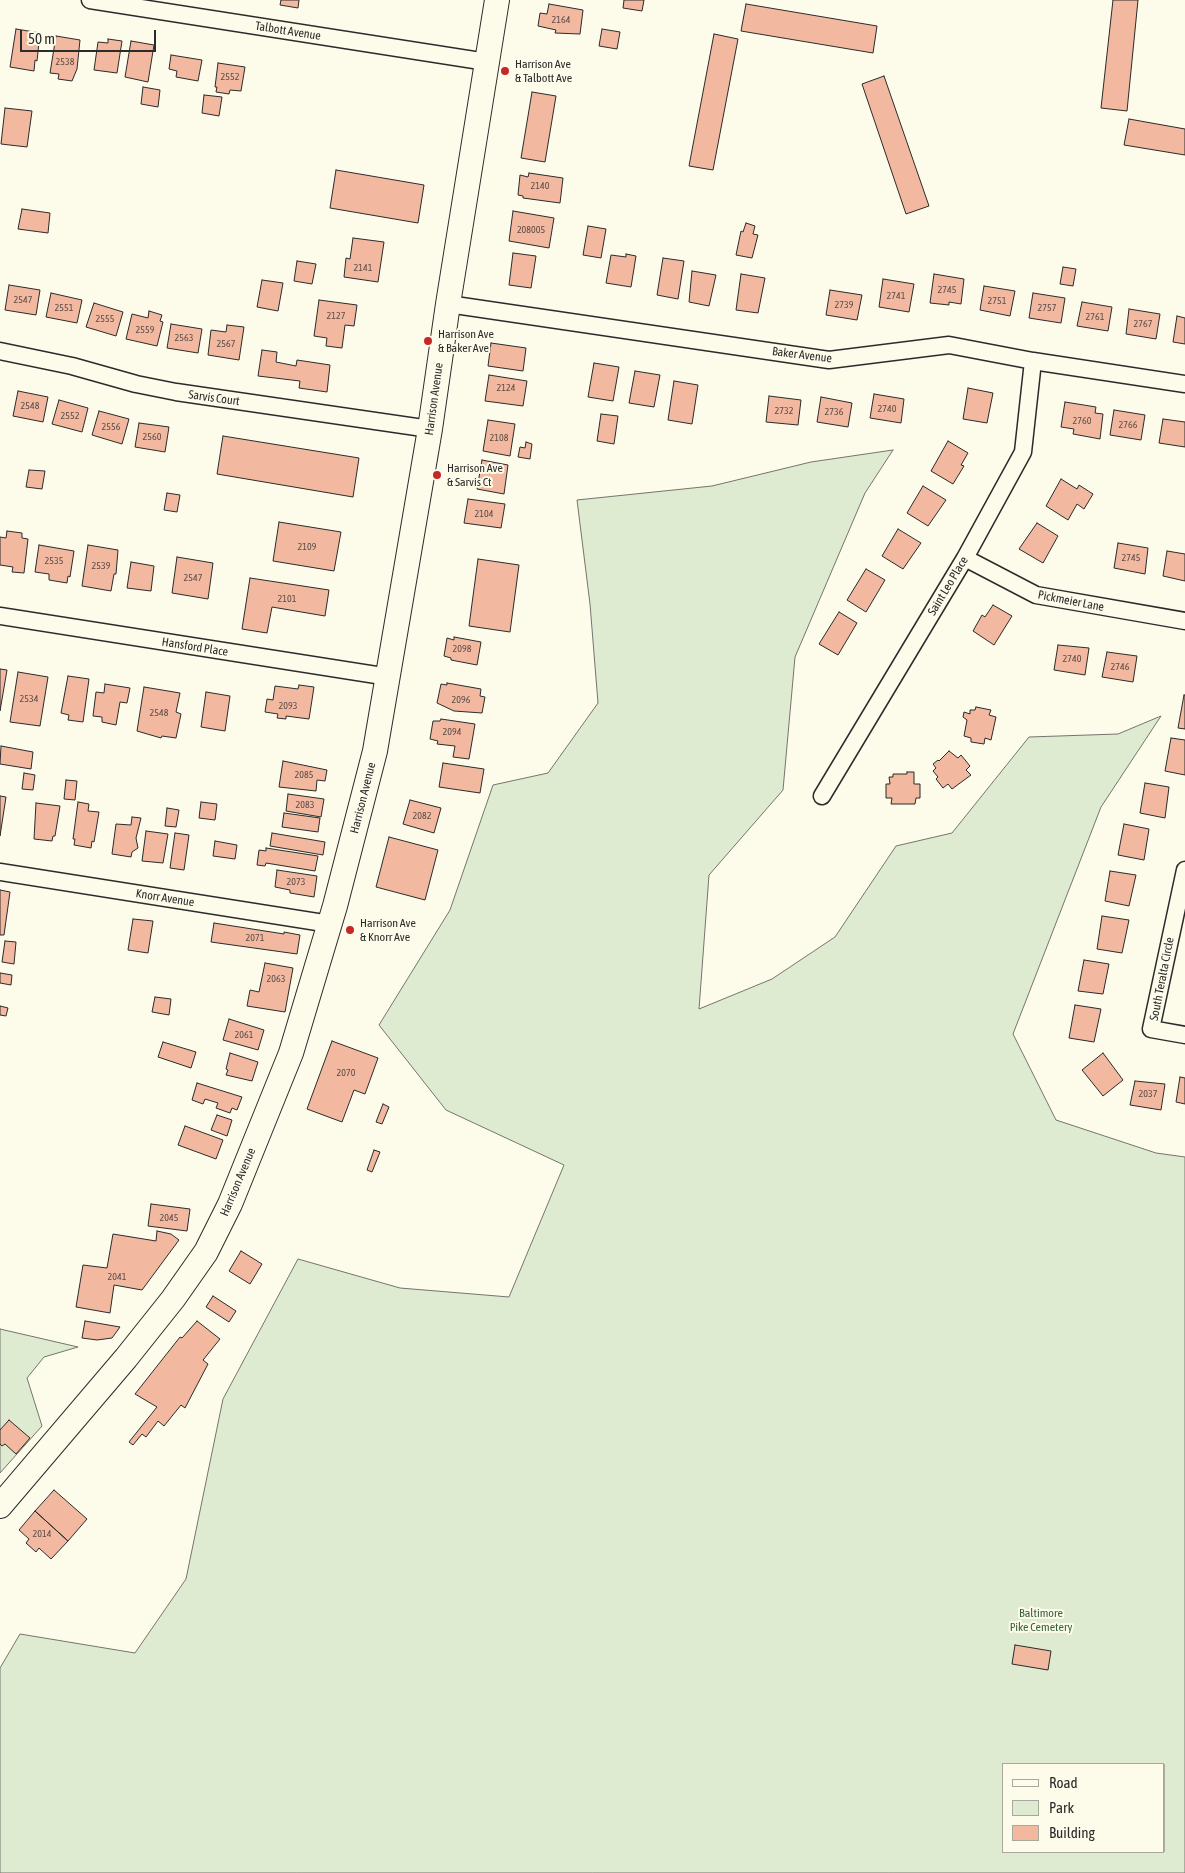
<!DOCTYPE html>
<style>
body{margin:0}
#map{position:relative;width:1185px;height:1873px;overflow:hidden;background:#fdfbea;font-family:"Asap Condensed",sans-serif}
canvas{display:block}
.legend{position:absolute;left:1002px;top:1763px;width:162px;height:90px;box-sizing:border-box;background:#fdfbea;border:1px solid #a9a89e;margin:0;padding:6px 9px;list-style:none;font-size:15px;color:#2b2b2b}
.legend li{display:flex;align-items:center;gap:10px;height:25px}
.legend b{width:25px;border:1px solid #a9a89e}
.scale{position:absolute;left:20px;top:30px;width:136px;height:22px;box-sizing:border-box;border:2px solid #2b2b2b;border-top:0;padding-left:6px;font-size:15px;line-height:18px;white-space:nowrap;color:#2b2b2b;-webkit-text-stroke:4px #fdfbea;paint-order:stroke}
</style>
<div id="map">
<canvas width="1185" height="1873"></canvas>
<ul class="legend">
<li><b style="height:6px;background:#fdfbea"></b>Road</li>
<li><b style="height:14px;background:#deebd1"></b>Park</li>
<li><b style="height:14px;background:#f2b8a0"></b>Building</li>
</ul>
<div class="scale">50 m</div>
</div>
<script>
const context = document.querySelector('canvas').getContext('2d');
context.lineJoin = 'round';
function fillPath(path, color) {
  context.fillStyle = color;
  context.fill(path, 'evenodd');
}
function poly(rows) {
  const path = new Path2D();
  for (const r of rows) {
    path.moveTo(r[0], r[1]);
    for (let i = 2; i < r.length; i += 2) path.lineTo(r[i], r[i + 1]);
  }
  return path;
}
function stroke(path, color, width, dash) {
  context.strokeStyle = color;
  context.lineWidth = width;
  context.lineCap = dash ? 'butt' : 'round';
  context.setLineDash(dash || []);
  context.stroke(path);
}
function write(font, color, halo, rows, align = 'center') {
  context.font = font + ' "Asap Condensed",sans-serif';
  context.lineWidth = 4;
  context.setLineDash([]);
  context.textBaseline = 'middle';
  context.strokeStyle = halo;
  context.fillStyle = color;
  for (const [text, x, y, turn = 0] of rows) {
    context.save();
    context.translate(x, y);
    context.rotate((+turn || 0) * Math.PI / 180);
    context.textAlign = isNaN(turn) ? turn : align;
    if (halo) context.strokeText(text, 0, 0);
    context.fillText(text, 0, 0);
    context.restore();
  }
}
const green = poly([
 [893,450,865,493,795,657,783,790,709,875,699,1009,772,979,835,937,896,846,952,833,1029,737,1118,734,1161,716,1101,807,1013,1034,1056,1120,1156,1153,1185,1157,1185,1873,0,1873,0,1668,20,1634,135,1653,186,1579,223,1399,298,1259,400,1288,509,1297,564,1165,446,1110,379,1025,450,910,493,785,548,773,598,703,590,604,577,500,712,486,811,462,893,450],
 [1004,1764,1164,1764,1164,1852,1004,1852,1004,1764],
 [0,1329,78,1347,44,1357,27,1378,42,1426,0,1473,0,1329]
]);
fillPath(green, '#deebd1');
stroke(green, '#74746e', 1);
const building = poly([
 [281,0,299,0,298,8,280,5,281,0],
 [624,0,644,0,642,11,623,8,624,0],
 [1113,0,1138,0,1127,111,1101,108,1113,0],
 [549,4,583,10,580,34,555,33,556,30,538,26,540,13,547,14,549,4],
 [746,4,877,26,873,53,741,31,746,4],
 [16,29,40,33,37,61,35,60,34,71,10,67,16,29],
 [602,29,620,32,617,49,599,46,602,29],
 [714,34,738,39,713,170,689,166,714,34],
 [56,36,80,40,77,69,72,81,58,79,59,74,50,73,56,36],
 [108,39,122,41,117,73,94,70,98,42,108,43,108,39],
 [131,41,154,45,148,82,125,77,131,41],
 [171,55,202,60,198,81,176,77,177,71,169,69,171,55],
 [218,63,245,67,241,91,230,90,229,94,216,92,217,87,215,87,218,63],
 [884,76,929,206,906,214,862,84,884,76],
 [143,87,160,90,158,107,141,104,143,87],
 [532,92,556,96,545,162,521,158,532,92],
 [204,95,222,97,219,116,202,113,204,95],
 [5,108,32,111,27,147,1,144,5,108],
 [1129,119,1185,129,1185,155,1124,145,1129,119],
 [336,170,424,185,418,223,330,208,336,170],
 [529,173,563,178,560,203,523,198,523,196,518,195,520,175,528,177,529,173],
 [22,209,50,213,48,233,18,229,22,209],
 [513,211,554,218,549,248,509,241,513,211],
 [746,223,755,226,753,234,758,235,752,258,736,255,741,231,743,232,746,223],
 [588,226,606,229,601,258,583,255,588,226],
 [353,238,384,242,378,282,344,277,346,258,350,259,353,238],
 [513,253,536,256,531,288,509,285,513,253],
 [626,254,636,256,631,287,606,283,611,255,626,257,626,254],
 [663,258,684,261,678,299,657,295,663,258],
 [297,261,316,264,312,284,294,281,297,261],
 [1063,267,1076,269,1073,286,1060,284,1063,267],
 [692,271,716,275,709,306,689,302,692,271],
 [741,274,765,278,758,313,736,310,741,274],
 [934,274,964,279,961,304,949,302,949,305,930,303,934,274],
 [883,279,914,284,909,312,879,307,883,279],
 [262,280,283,283,278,311,257,307,262,280],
 [9,285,40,290,36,315,5,310,9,285],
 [984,286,1015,291,1010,316,980,310,984,286],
 [830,290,862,295,857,320,826,315,830,290],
 [51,293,82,300,77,323,46,317,51,293],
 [1033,293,1065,298,1061,323,1029,318,1033,293],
 [319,300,357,305,354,326,345,325,342,348,326,346,327,338,314,336,319,300],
 [1082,302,1112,307,1108,331,1077,326,1082,302],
 [94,303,123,312,116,336,86,327,94,303],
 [1129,309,1160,314,1156,339,1126,334,1129,309],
 [149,311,162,315,160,321,163,322,157,346,126,339,132,314,148,318,149,311],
 [1177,316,1185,318,1185,344,1173,342,1177,316],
 [171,324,202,329,198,353,167,348,171,324],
 [227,325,244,327,239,360,208,355,211,330,226,332,227,325],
 [491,343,526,348,523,371,488,366,491,343],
 [262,350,277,352,276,362,296,366,297,360,330,365,327,392,299,388,300,381,258,376,262,350],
 [594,363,619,367,613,401,588,397,594,363],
 [635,371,660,375,654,407,629,403,635,371],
 [489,375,527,381,523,406,485,401,489,375],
 [674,381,698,385,692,424,668,420,674,381],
 [968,388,993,393,987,423,963,419,968,388],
 [18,391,48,397,43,422,13,416,18,391],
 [874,394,904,399,901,423,870,418,874,394],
 [769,396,801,400,798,425,766,422,769,396],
 [821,397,852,403,848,427,817,422,821,397],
 [59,400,88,408,82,432,52,424,59,400],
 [1065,402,1096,407,1095,413,1103,414,1100,439,1073,434,1074,429,1061,427,1065,402],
 [1114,410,1145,415,1141,440,1110,435,1114,410],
 [99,411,129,419,122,444,92,435,99,411],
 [601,414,618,416,614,444,597,441,601,414],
 [1163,419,1185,422,1185,447,1159,443,1163,419],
 [488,420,515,424,510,456,483,451,488,420],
 [139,423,169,427,165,452,135,447,139,423],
 [223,436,359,458,353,497,217,474,223,436],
 [948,441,968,453,961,465,964,466,953,484,931,471,948,441],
 [526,442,532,444,530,459,518,457,520,447,525,448,526,442],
 [482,460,508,465,504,494,477,489,482,460],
 [29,470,45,471,42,489,26,487,29,470],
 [1061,479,1077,489,1079,485,1093,494,1084,509,1077,504,1068,520,1046,506,1061,479],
 [923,486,946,500,928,526,907,513,923,486],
 [167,493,180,495,177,512,164,510,167,493],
 [468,499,505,504,501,528,464,523,468,499],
 [279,522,341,532,334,571,273,561,279,522],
 [1037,523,1058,536,1043,563,1019,549,1037,523],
 [898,529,921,543,903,569,882,556,898,529],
 [7,531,22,533,22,538,28,539,24,573,12,572,13,567,0,565,0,537,6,538,7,531],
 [1118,543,1148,548,1145,574,1114,568,1118,543],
 [39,545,74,551,70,577,68,576,67,583,49,580,49,574,35,572,39,545],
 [88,545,118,550,116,574,114,574,111,591,82,586,88,545],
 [1167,551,1185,554,1185,581,1163,576,1167,551],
 [177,557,213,563,208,599,172,593,177,557],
 [478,559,519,565,510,632,469,626,478,559],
 [131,562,154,566,151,591,127,588,131,562],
 [866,569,885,580,866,612,847,600,866,569],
 [250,578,329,590,325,616,272,607,267,633,242,629,250,578],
 [993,605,1012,616,994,645,973,631,982,615,985,617,993,605],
 [839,612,857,623,838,655,819,644,839,612],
 [454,637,481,642,477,665,451,660,451,658,444,656,447,638,454,640,454,637],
 [1058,645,1089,648,1085,675,1054,670,1058,645],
 [1107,652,1137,656,1133,682,1102,677,1107,652],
 [0,669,7,670,0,711,0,669],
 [18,672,48,677,40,726,10,722,18,672],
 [68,676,89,679,83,722,68,720,69,715,61,713,68,676],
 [447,683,481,689,480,696,485,697,482,713,454,711,437,703,441,684,447,685,447,683],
 [105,684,130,688,127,703,120,702,116,725,102,722,102,717,93,716,96,692,104,693,105,684],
 [299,685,314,687,309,719,286,716,286,719,277,718,278,714,265,712,267,699,273,700,275,686,298,689,299,685],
 [144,687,180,693,176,712,181,714,176,738,162,736,161,738,137,731,144,687],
 [206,692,230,696,225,731,201,727,206,692],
 [1184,695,1185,695,1185,729,1178,728,1184,695],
 [976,707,991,710,989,715,996,717,991,740,985,738,984,744,971,742,971,738,964,736,967,720,963,717,964,712,970,714,970,710,975,710,976,707],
 [441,719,475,724,469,759,453,757,455,746,437,744,438,741,430,739,433,721,440,721,441,719],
 [1171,738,1185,740,1185,775,1165,771,1171,738],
 [1,746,33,752,31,769,0,764,1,746],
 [949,751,958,758,961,755,970,766,966,770,971,775,952,789,948,784,943,788,936,779,938,777,933,771,936,768,933,764,938,760,939,761,949,751],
 [283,761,327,770,325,781,317,780,316,791,279,787,283,761],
 [443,763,484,769,480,793,439,787,443,763],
 [907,772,914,772,914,784,920,784,920,798,916,798,915,804,891,804,892,798,886,798,886,784,890,784,889,777,893,777,893,774,907,774,907,772],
 [24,773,35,775,33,790,22,789,24,773],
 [66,780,77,781,75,800,64,799,66,780],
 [1145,783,1169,787,1165,818,1140,813,1145,783],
 [288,794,324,799,321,817,286,811,288,794],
 [0,796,6,797,0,836,0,796],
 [410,800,441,808,434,833,403,824,410,800],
 [78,802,89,804,88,811,99,812,94,842,92,841,91,848,74,845,75,839,73,839,78,802],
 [201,802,217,804,215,820,199,818,201,802],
 [36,803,60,806,55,836,53,836,52,841,34,839,36,803],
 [167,808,179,810,176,827,165,826,167,808],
 [284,813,320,818,318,832,282,827,284,813],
 [132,817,141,818,136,838,138,848,132,852,131,857,112,854,116,824,131,825,132,817],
 [1124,824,1149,829,1144,860,1118,855,1124,824],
 [146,831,168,834,163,863,142,861,146,831],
 [175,833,189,835,184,870,170,868,175,833],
 [272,833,325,842,323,855,270,846,272,833],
 [389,837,438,850,425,900,376,887,389,837],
 [215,841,237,845,235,859,213,856,215,841],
 [266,848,318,856,315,871,266,863,265,866,257,865,259,850,266,851,266,848],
 [277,870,317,876,314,897,290,893,290,890,275,887,277,870],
 [1110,871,1136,875,1129,906,1105,901,1110,871],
 [0,890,10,892,4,935,0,935,0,890],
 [1102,916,1129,920,1122,953,1097,949,1102,916],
 [133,919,153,921,148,953,128,950,133,919],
 [214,923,284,934,284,932,300,935,297,954,211,942,214,923],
 [5,941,16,942,14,964,2,962,5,941],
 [1084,960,1109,964,1103,994,1078,991,1084,960],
 [265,963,293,968,285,1012,247,1006,250,990,259,992,265,963],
 [0,973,12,975,11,985,0,983,0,973],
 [155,997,171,999,169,1015,152,1012,155,997],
 [1075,1005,1101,1009,1094,1042,1069,1038,1075,1005],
 [0,1006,8,1008,6,1016,0,1015,0,1006],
 [229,1019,264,1030,258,1050,223,1040,229,1019],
 [332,1041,378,1058,365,1094,354,1090,342,1122,307,1109,332,1041],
 [163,1042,196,1052,191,1068,158,1057,163,1042],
 [230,1053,258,1062,252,1081,226,1075,228,1070,226,1069,230,1053],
 [1103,1053,1123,1080,1103,1096,1082,1070,1103,1053],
 [1180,1077,1185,1078,1185,1104,1176,1102,1180,1077],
 [1135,1081,1165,1084,1161,1110,1130,1105,1135,1081],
 [197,1083,242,1097,237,1110,232,1108,230,1113,216,1108,218,1103,205,1099,203,1104,192,1100,197,1083],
 [383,1104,389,1107,382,1124,376,1122,383,1104],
 [217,1115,232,1120,227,1136,211,1130,217,1115],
 [185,1126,223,1140,216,1159,178,1145,185,1126],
 [374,1150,380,1152,372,1172,367,1170,374,1150],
 [151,1204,190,1209,187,1231,148,1226,151,1204],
 [157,1231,171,1234,179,1240,142,1290,114,1285,110,1313,76,1307,83,1265,107,1268,113,1234,156,1241,157,1231],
 [241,1251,262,1264,250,1284,229,1271,241,1251],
 [213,1296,236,1311,229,1322,206,1307,213,1296],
 [85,1321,120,1327,112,1338,97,1340,82,1338,85,1321],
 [197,1321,220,1339,203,1360,208,1364,185,1408,181,1405,164,1426,158,1421,146,1437,142,1434,133,1445,129,1442,157,1407,135,1394,180,1337,182,1338,197,1321],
 [9,1420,30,1438,16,1454,5,1444,2,1446,0,1444,0,1430,9,1420],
 [54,1490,87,1519,68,1541,35,1511,54,1490],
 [35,1511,68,1541,51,1559,39,1548,36,1552,26,1543,29,1539,19,1530,35,1511],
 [1015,1645,1051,1651,1048,1670,1012,1664,1015,1645]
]);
fillPath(building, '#f2b8a0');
stroke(building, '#2b2b2b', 1);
const street = poly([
 [90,0,487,62],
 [448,304,829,360,949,345,1033,361,1185,384],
 [0,351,72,366,136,384,176,392,430,429],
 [965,558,1036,595,1185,621],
 [0,616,389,677],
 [822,796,965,558,1023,452,1033,361],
 [1185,870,1151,1029,1185,1035],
 [0,872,330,924]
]);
const secondary = poly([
 [0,1506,126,1358,173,1299,206,1252,230,1204,291,1053,335,906,375,751,430,429,448,304,497,0]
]);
stroke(street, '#2b2b2b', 19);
stroke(secondary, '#2b2b2b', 26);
stroke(street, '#fdfbea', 16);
stroke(secondary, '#fdfbea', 24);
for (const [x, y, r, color] of [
 [505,71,5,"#c62828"],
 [428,341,5,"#c62828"],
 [437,475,5,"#c62828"],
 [350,930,5,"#c62828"]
]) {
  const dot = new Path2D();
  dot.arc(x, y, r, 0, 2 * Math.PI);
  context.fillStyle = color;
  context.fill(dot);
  stroke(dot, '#fdfbea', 2);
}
write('10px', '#5d4e48', null, [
 ["2164",561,20],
 ["2538",65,62],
 ["2552",230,77],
 ["2140",540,186],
 ["208005",531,230],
 ["2141",363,268],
 ["2745",947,290],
 ["2741",896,296],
 ["2547",23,300],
 ["2751",997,301],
 ["2739",844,305],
 ["2551",64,308],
 ["2757",1047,308],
 ["2127",336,316],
 ["2761",1095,317],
 ["2555",105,319],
 ["2767",1143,324],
 ["2559",145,330],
 ["2563",184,338],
 ["2567",226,344],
 ["2124",506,388],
 ["2548",30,406],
 ["2740",887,409],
 ["2732",784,411],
 ["2736",834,412],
 ["2552",70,416],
 ["2760",1082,421],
 ["2766",1128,425],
 ["2556",111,427],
 ["2560",152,437],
 ["2108",499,438],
 ["2104",484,514],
 ["2109",307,547],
 ["2745",1131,558],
 ["2535",54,561],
 ["2539",101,566],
 ["2547",193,578],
 ["2101",287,599],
 ["2098",462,649],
 ["2740",1072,659],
 ["2746",1120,667],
 ["2534",29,699],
 ["2096",461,700],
 ["2093",288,706],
 ["2548",159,713],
 ["2094",452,732],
 ["2085",304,775],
 ["2083",305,805],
 ["2082",422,816],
 ["2073",296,882],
 ["2071",255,938],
 ["2063",276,979],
 ["2061",244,1035],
 ["2070",346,1073],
 ["2037",1148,1094],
 ["2045",169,1218],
 ["2041",117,1277],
 ["2014",42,1534]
]);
write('12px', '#2b2b2b', '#fdfbea', [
 ["Talbott Avenue",288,31,9],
 ["Baker Avenue",802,355,7],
 ["Sarvis Court",214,398,8],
 ["Harrison Avenue",434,399,-82],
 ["Saint Leo Place",948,586,-59],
 ["Pickmeier Lane",1071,601,11],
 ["Hansford Place",195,647,9],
 ["Harrison Avenue",363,798,-76],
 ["Knorr Avenue",165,898,9],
 ["South Teralta Circle",1162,979,-79],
 ["Harrison Avenue",238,1182,-67]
]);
write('12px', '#2b2b2b', '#fdfbea', [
 ["Harrison Ave",515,64],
 ["& Talbott Ave",515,78],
 ["Harrison Ave",438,334],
 ["& Baker Ave",438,348],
 ["Harrison Ave",447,468],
 ["& Sarvis Ct",447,482],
 ["Harrison Ave",360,923],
 ["& Knorr Ave",360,937]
], 'left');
write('12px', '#34623c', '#fdfbea', [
 ["Baltimore",1041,1613],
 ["Pike Cemetery",1041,1627]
]);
</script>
